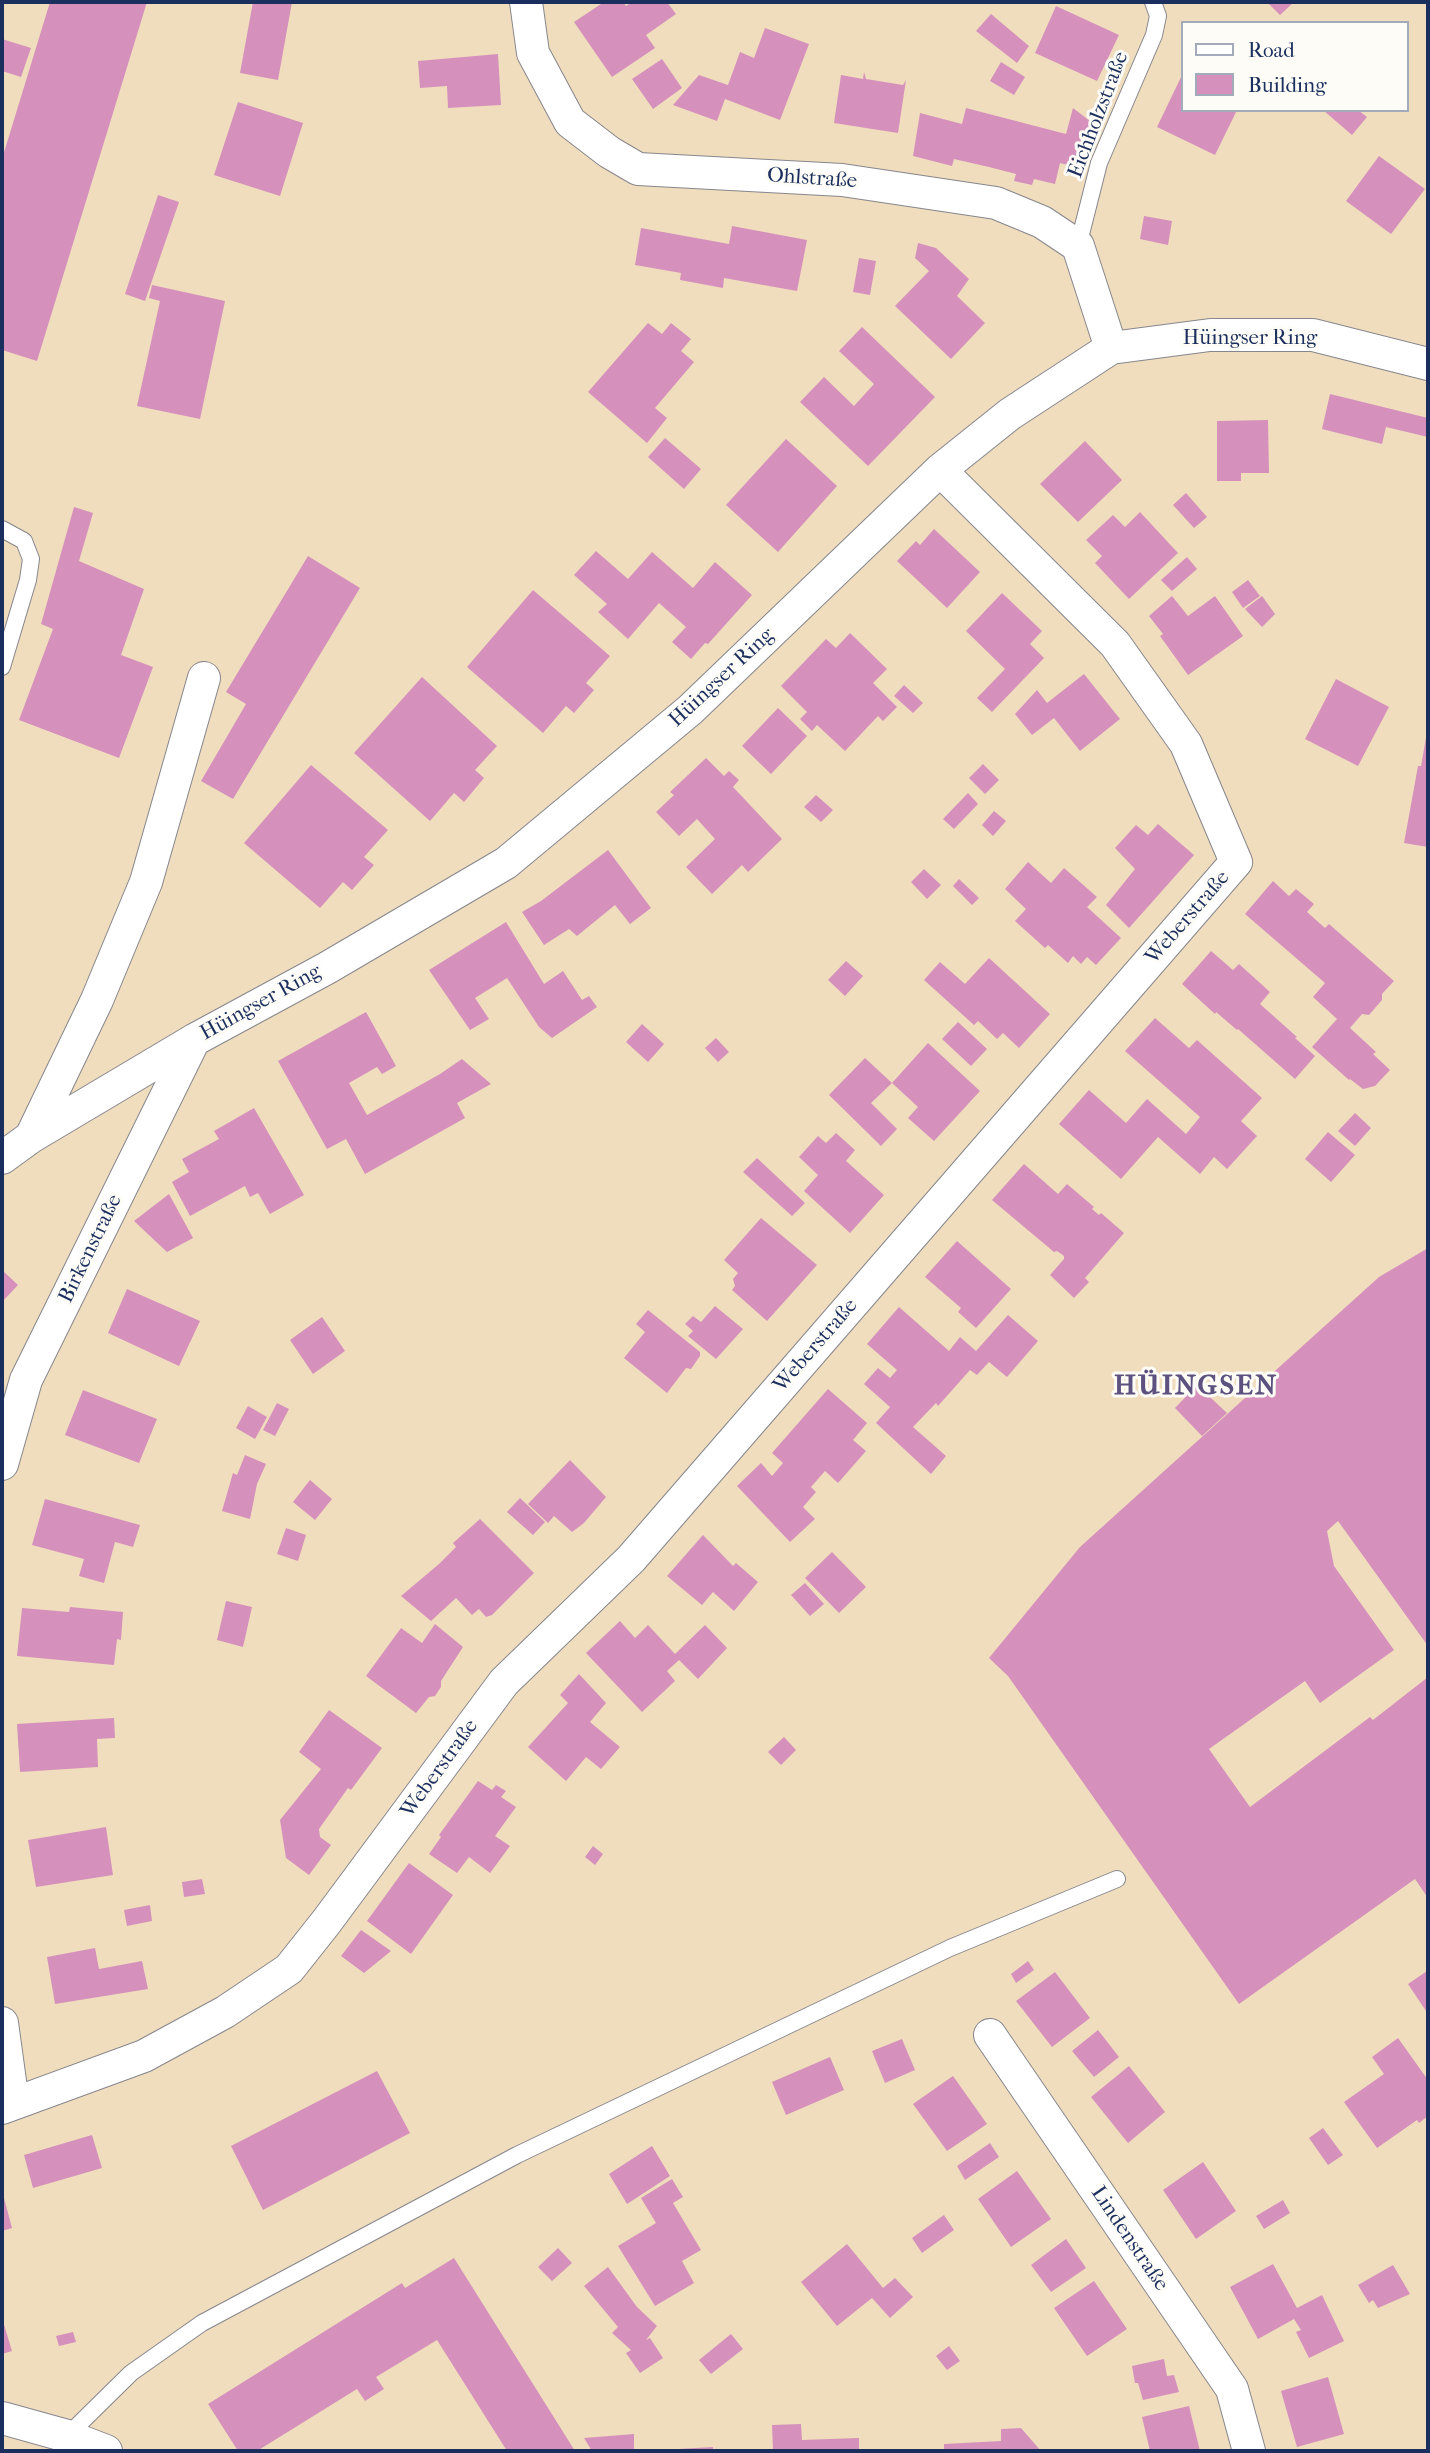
<!DOCTYPE html>
<meta charset="utf-8">
<style>
body{margin:0}
#map{position:relative;width:1430px;height:2453px;overflow:hidden;background:#f0ddbd;font-family:"IM FELL French Canon",serif}
canvas{display:block}
.frame{position:absolute;inset:0;border:4px solid #1b2f5e;pointer-events:none}
.legend{position:absolute;left:1181px;top:21px;width:228px;height:91px;box-sizing:border-box;background:#fdfcf7;border:2px solid #a3aaba;margin:0;padding:9px 12px;list-style:none;font-size:21px;color:#1b2f5e}
.legend li{display:flex;align-items:center;gap:14px;height:35px}
.legend b{width:35px;border:2px solid #a3aaba}
</style>
<div id="map">
<canvas width="1430" height="2453"></canvas>
<div class="frame"></div>
<ul class="legend">
<li><b style="height:9px;background:#fff"></b>Road</li>
<li><b style="height:19px;background:#d591bc"></b>Building</li>
</ul>
</div>
<script>
const context = document.querySelector('canvas').getContext('2d');
context.lineJoin = 'round';
function fillPath(path, color) {
  context.fillStyle = color;
  context.fill(path, 'evenodd');
}
function poly(rows) {
  const path = new Path2D();
  for (const r of rows) {
    path.moveTo(r[0], r[1]);
    for (let i = 2; i < r.length; i += 2) path.lineTo(r[i], r[i + 1]);
  }
  return path;
}
function stroke(path, color, width, dash) {
  context.strokeStyle = color;
  context.lineWidth = width;
  context.lineCap = dash ? 'butt' : 'round';
  context.setLineDash(dash || []);
  context.stroke(path);
}
function write(font, color, halo, rows, align = 'center') {
  context.font = font + ' "IM FELL French Canon",serif';
  context.lineWidth = 6;
  context.setLineDash([]);
  context.textBaseline = 'middle';
  context.strokeStyle = halo;
  context.fillStyle = color;
  for (const [text, x, y, turn = 0] of rows) {
    context.save();
    context.translate(x, y);
    context.rotate((+turn || 0) * Math.PI / 180);
    context.textAlign = isNaN(turn) ? turn : align;
    if (halo) context.strokeText(text, 0, 0);
    context.fillText(text, 0, 0);
    context.restore();
  }
}
fillPath(poly([
 [50,2,147,2,37,361,2,350,2,159],
 [253,2,292,2,278,80,240,73],
 [604,2,623,2,626,6,632,2,667,2,676,14,646,35,655,48,612,77,574,22],
 [1267,2,1294,2,1280,15],
 [1056,6,1119,35,1097,81,1035,53],
 [991,14,1029,46,1017,63,976,31],
 [765,28,809,44,780,120,725,99,717,121,673,105,699,75,728,85,740,52,754,58],
 [2,39,31,48,21,77,2,71],
 [498,54,501,105,448,108,447,86,420,88,418,61],
 [662,59,682,88,653,109,632,79],
 [1001,62,1025,77,1014,95,990,81],
 [864,72,866,79,903,85,906,80,898,133,834,123,841,75,863,79],
 [1183,73,1183,110,1237,110,1215,155,1157,127],
 [238,102,303,123,280,196,214,175],
 [966,108,1066,134,1073,108,1095,125,1084,169,1060,163,1055,184,1034,179,1032,185,1014,181,1016,174,989,167,954,159,952,166,913,156,920,113,962,124],
 [1323,110,1358,110,1367,117,1352,135],
 [1379,156,1425,189,1391,234,1346,201],
 [158,195,179,202,145,301,125,294],
 [1144,216,1172,221,1168,245,1140,239],
 [732,226,807,240,797,291,724,278,723,288,680,280,681,273,635,265,641,228,729,244],
 [918,243,936,248,969,279,957,296,985,323,951,359,895,306,929,271,915,258],
 [859,258,876,261,870,295,853,292],
 [152,285,225,301,200,419,137,406,160,301,149,298],
 [648,323,662,334,671,323,691,339,681,351,694,362,655,408,667,418,647,443,588,392],
 [862,327,935,397,868,466,800,402,824,377,854,406,874,384,839,351],
 [1330,394,1428,418,1428,437,1386,427,1382,444,1322,429],
 [1268,420,1269,473,1241,473,1241,481,1217,481,1217,421],
 [665,438,701,469,684,489,648,457],
 [786,439,837,486,778,552,726,505],
 [1085,441,1122,480,1078,522,1040,484],
 [1186,493,1207,517,1194,528,1173,505],
 [74,507,93,513,79,561,144,589,121,655,153,667,119,758,19,720,53,629,41,624],
 [1140,512,1178,553,1129,599,1095,563,1102,556,1086,540,1113,515,1125,527],
 [934,529,980,572,947,608,897,561,916,541,920,545],
 [596,551,628,579,652,552,693,588,715,562,752,595,708,644,705,643,691,659,672,642,686,627,659,603,628,639,598,612,607,604,574,575],
 [308,556,360,588,233,799,201,781,246,704,226,692],
 [1187,557,1197,569,1172,591,1161,580],
 [1248,580,1260,596,1243,608,1232,592],
 [533,590,610,656,586,683,594,690,574,713,566,706,543,733,467,667],
 [1002,593,1042,631,1030,644,1044,658,992,712,977,698,1005,669,966,631],
 [1172,596,1188,616,1215,596,1243,636,1188,675,1160,636,1163,634,1149,616],
 [1262,596,1275,614,1262,627,1245,609],
 [850,633,887,669,873,683,897,707,883,721,878,716,845,751,817,725,812,731,800,719,807,712,781,686,826,639,836,648],
 [1084,674,1120,719,1080,751,1054,718,1032,735,1015,714,1037,690,1047,703],
 [422,677,497,746,475,770,484,778,464,802,454,793,430,821,354,753],
 [1336,679,1389,707,1358,766,1305,739],
 [904,685,923,703,913,713,894,696],
 [778,708,807,736,771,774,742,746],
 [1427,732,1428,732,1428,847,1404,843,1418,766,1421,766],
 [706,758,724,776,729,771,739,780,733,787,782,839,748,872,742,865,712,894,686,867,715,839,697,819,679,836,656,812,674,795,670,792],
 [983,764,999,780,985,794,969,778],
 [311,765,388,830,364,857,374,865,352,890,343,882,320,908,244,843],
 [968,793,978,804,954,829,943,819],
 [816,795,833,810,821,822,804,807],
 [994,811,1006,821,993,836,982,825],
 [1158,824,1194,855,1129,928,1106,905,1135,869,1115,848,1136,825,1148,835],
 [608,850,651,908,630,924,615,905,577,936,569,929,544,945,522,912,541,901],
 [1028,862,1051,883,1064,868,1097,897,1087,907,1121,938,1096,965,1087,957,1081,964,1073,956,1068,963,1048,945,1045,948,1015,921,1026,909,1005,889],
 [924,869,941,885,927,899,911,882],
 [959,879,979,898,972,905,953,886],
 [1273,881,1289,896,1296,889,1314,904,1307,912,1325,928,1329,924,1394,981,1382,994,1382,1000,1369,1015,1362,1014,1350,1028,1376,1052,1373,1054,1390,1070,1375,1086,1363,1089,1350,1079,1349,1080,1312,1047,1337,1019,1313,997,1325,983,1245,914],
 [506,922,544,984,563,971,582,1000,589,996,597,1007,552,1038,539,1027,507,978,475,998,489,1019,470,1030,429,970],
 [1211,951,1233,970,1239,964,1270,992,1260,1004,1297,1037,1295,1038,1315,1056,1295,1079,1238,1029,1237,1030,1216,1012,1215,1014,1182,984],
 [989,958,1050,1014,1019,1048,1003,1033,997,1039,978,1021,974,1025,924,980,940,962,965,984],
 [846,961,863,976,845,996,828,980],
 [366,1012,396,1066,382,1074,377,1067,349,1083,367,1115,440,1074,462,1059,491,1084,457,1103,465,1118,365,1174,346,1139,327,1149,278,1061],
 [1155,1018,1189,1048,1197,1040,1262,1098,1241,1121,1257,1136,1227,1169,1214,1157,1200,1174,1158,1137,1121,1179,1059,1124,1089,1090,1126,1123,1147,1099,1186,1134,1200,1117,1125,1051],
 [958,1022,987,1049,971,1066,942,1039],
 [642,1024,664,1044,648,1062,626,1042],
 [716,1038,729,1052,718,1062,705,1048],
 [928,1043,980,1091,934,1141,908,1118,918,1107,892,1083],
 [865,1058,892,1083,871,1103,897,1129,881,1146,829,1095],
 [254,1108,304,1195,270,1214,258,1193,250,1197,245,1186,190,1216,172,1182,189,1172,182,1159,219,1139,214,1131],
 [1355,1113,1371,1128,1355,1146,1338,1131],
 [1328,1132,1355,1155,1331,1182,1305,1159],
 [836,1133,855,1150,846,1161,884,1195,850,1233,804,1191,818,1175,799,1157,818,1136,826,1143],
 [757,1158,805,1203,792,1216,743,1172],
 [1024,1164,1058,1194,1067,1184,1094,1207,1092,1209,1099,1215,1101,1213,1124,1233,1085,1278,1089,1282,1074,1298,1050,1275,1064,1259,1064,1256,1057,1251,1054,1252,992,1200],
 [169,1194,193,1238,167,1252,134,1221],
 [761,1218,817,1265,767,1321,732,1290,735,1286,733,1279,738,1273,724,1260],
 [957,1241,1011,1289,976,1328,958,1312,961,1308,925,1277],
 [1428,1248,1428,1646,1338,1521,1327,1531,1334,1566,1394,1650,1320,1703,1305,1681,1209,1749,1250,1807,1370,1717,1373,1720,1428,1677,1428,1898,1415,1879,1239,2004,1008,1676,989,1658,1080,1547,1379,1277],
 [2,1270,18,1285,2,1302],
 [127,1289,200,1321,179,1366,108,1333],
 [715,1306,743,1329,716,1359,688,1336,693,1331,685,1324,693,1316,701,1322],
 [899,1307,949,1351,960,1337,976,1351,1008,1315,1038,1341,1007,1377,989,1362,977,1375,970,1370,938,1406,936,1403,913,1427,946,1456,931,1474,876,1423,890,1407,864,1384,878,1368,890,1378,897,1370,867,1344],
 [648,1310,700,1352,700,1356,691,1369,686,1368,667,1393,624,1358,645,1332,636,1324],
 [322,1317,345,1351,313,1374,290,1340],
 [1197,1385,1227,1413,1202,1436,1175,1408],
 [828,1389,867,1423,853,1440,866,1451,838,1483,825,1471,811,1487,816,1492,803,1507,815,1519,790,1542,737,1486,761,1463,772,1476,783,1463,772,1453],
 [83,1390,157,1419,139,1463,65,1435],
 [277,1403,289,1409,275,1436,263,1430],
 [248,1406,267,1417,255,1439,236,1428],
 [245,1455,266,1464,257,1484,250,1519,222,1511,233,1473,237,1475],
 [570,1460,606,1497,584,1523,572,1532,554,1516,548,1523,528,1504],
 [310,1480,332,1499,315,1520,293,1502],
 [520,1498,545,1522,533,1535,507,1512],
 [45,1499,140,1525,133,1547,115,1542,104,1583,79,1576,84,1559,32,1545],
 [480,1519,534,1573,492,1615,486,1617,479,1609,472,1615,456,1598,431,1621,401,1596,439,1564,456,1547,453,1543],
 [286,1528,306,1535,298,1561,277,1554],
 [703,1535,733,1566,736,1563,758,1582,734,1611,713,1592,702,1605,667,1576],
 [832,1552,866,1587,839,1613,805,1578],
 [805,1583,824,1604,810,1616,791,1595],
 [226,1601,252,1607,243,1647,217,1640],
 [70,1607,123,1612,121,1640,117,1639,114,1665,17,1656,22,1608,69,1612],
 [620,1621,635,1638,648,1625,675,1654,705,1625,727,1648,698,1679,679,1660,667,1671,675,1681,642,1712,586,1653],
 [435,1624,463,1647,441,1681,441,1687,435,1696,429,1697,416,1713,366,1676,401,1628,422,1643],
 [579,1674,606,1703,590,1722,620,1747,601,1769,586,1757,566,1781,528,1747,568,1703,560,1695],
 [329,1710,382,1748,351,1790,348,1788,319,1829,320,1837,331,1845,309,1875,286,1858,280,1820,321,1769,299,1752],
 [114,1718,115,1738,97,1739,98,1767,20,1772,17,1724],
 [784,1737,796,1750,781,1765,768,1752],
 [478,1781,492,1790,496,1785,506,1791,501,1797,516,1807,495,1836,510,1846,490,1873,469,1857,457,1873,429,1854,441,1837,439,1835],
 [106,1827,113,1875,36,1887,28,1840],
 [593,1846,603,1854,595,1865,585,1857],
 [409,1863,453,1895,411,1954,367,1921],
 [202,1879,205,1894,184,1897,182,1882],
 [150,1905,152,1921,127,1926,124,1910],
 [361,1930,391,1951,364,1973,341,1956],
 [95,1948,99,1969,142,1961,148,1989,55,2004,47,1957],
 [1028,1961,1034,1970,1016,1983,1011,1974],
 [1427,1971,1428,1973,1428,2014,1408,1984],
 [1055,1972,1090,2018,1052,2047,1016,2001],
 [1098,2030,1119,2057,1094,2077,1072,2051],
 [1398,2038,1428,2080,1428,2116,1419,2123,1417,2120,1377,2148,1344,2102,1384,2074,1372,2057],
 [902,2039,915,2070,885,2083,872,2051],
 [830,2057,844,2090,786,2115,772,2082],
 [1129,2066,1165,2112,1128,2143,1091,2097],
 [377,2071,410,2133,263,2210,231,2146],
 [953,2076,987,2124,947,2151,913,2104],
 [1323,2128,1343,2155,1328,2165,1309,2138],
 [92,2135,102,2168,33,2188,24,2155],
 [990,2143,999,2157,965,2180,957,2166],
 [652,2146,670,2176,627,2204,609,2174],
 [1203,2162,1236,2211,1196,2239,1163,2190],
 [1017,2171,1051,2219,1011,2247,978,2199],
 [672,2179,683,2197,673,2203,701,2250,682,2261,694,2283,655,2306,618,2246,656,2223,641,2198],
 [4,2198,12,2228,2,2231,2,2199],
 [1283,2200,1290,2213,1264,2229,1256,2216],
 [944,2215,954,2230,922,2253,912,2238],
 [1066,2239,1086,2268,1051,2292,1031,2265],
 [847,2244,883,2288,895,2278,913,2297,890,2318,872,2298,837,2326,801,2282],
 [558,2248,572,2263,552,2281,538,2267],
 [454,2258,575,2451,507,2451,437,2340,376,2377,384,2389,365,2401,357,2389,257,2451,238,2451,208,2404,402,2283,405,2288],
 [1273,2264,1297,2308,1322,2295,1344,2341,1309,2358,1296,2332,1301,2330,1294,2319,1258,2339,1230,2287],
 [1393,2265,1410,2294,1378,2308,1373,2300,1369,2303,1358,2285],
 [608,2267,637,2307,657,2326,646,2340,650,2338,663,2358,640,2373,626,2353,631,2350,612,2333,618,2327,584,2286],
 [1094,2281,1127,2329,1087,2356,1054,2308],
 [2,2318,12,2351,2,2354],
 [73,2332,76,2342,59,2346,56,2336],
 [731,2334,743,2349,711,2374,699,2360],
 [949,2346,960,2361,947,2370,936,2356],
 [1164,2359,1167,2376,1174,2375,1179,2392,1143,2400,1138,2383,1135,2383,1132,2366],
 [1328,2377,1344,2434,1297,2447,1281,2391],
 [1189,2406,1200,2451,1150,2451,1142,2417],
 [801,2424,802,2440,859,2438,859,2451,773,2451,772,2425],
 [1021,2428,1041,2451,944,2451,944,2444,1001,2441,1001,2429],
 [634,2434,634,2451,592,2451,584,2438],
 [713,2447,713,2451,678,2451,678,2449]
]), '#d591bc');
const service = poly([
 [1078,246,1099,163,1154,35,1158,16,1153,2],
 [2,529,24,541,31,559,28,580,2,667],
 [67,2436,131,2373,202,2323,517,2155,950,1948,1117,1879]
]);
const minor = poly([
 [526,2,533,53,570,122,609,152,638,169,842,180,996,203,1042,222,1078,246,1111,348],
 [31,1137,97,1000,146,882,204,678],
 [2,1158,31,1137,194,1040,327,968,506,863,690,710,940,470,1010,414,1111,348,1210,335,1313,335,1428,364],
 [2,1464,26,1380,194,1040],
 [2,2023,13,2103],
 [990,2035,1232,2389,1249,2451],
 [2,2108,144,2056,225,2012,289,1969,327,1921,504,1682,631,1559,1236,862,1186,744,1115,644,940,470],
 [2,2418,67,2436,106,2451]
]);
stroke(service, '#86868e', 18);
stroke(minor, '#86868e', 34);
stroke(service, '#fff', 16);
stroke(minor, '#fff', 32);
write('21px', '#1b2f5e', '#fdfcf7', [
 ["Eichholzstraße",1099,115,-69],
 ["Ohlstraße",812,179,4],
 ["Hüingser Ring",1250,339],
 ["Hüingser Ring",722,678,-43],
 ["Weberstraße",1188,918,-49],
 ["Hüingser Ring",261,1003,-29],
 ["Birkenstraße",91,1249,-64],
 ["Weberstraße",816,1346,-49],
 ["Weberstraße",440,1769,-54],
 ["Lindenstraße",1129,2239,56]
]);
context.letterSpacing = '2px';
write('bold 28px', '#5c517f', '#fdfcf7', [
 ["HÜINGSEN",1196,1387]
]);
context.letterSpacing = '0px';
</script>
